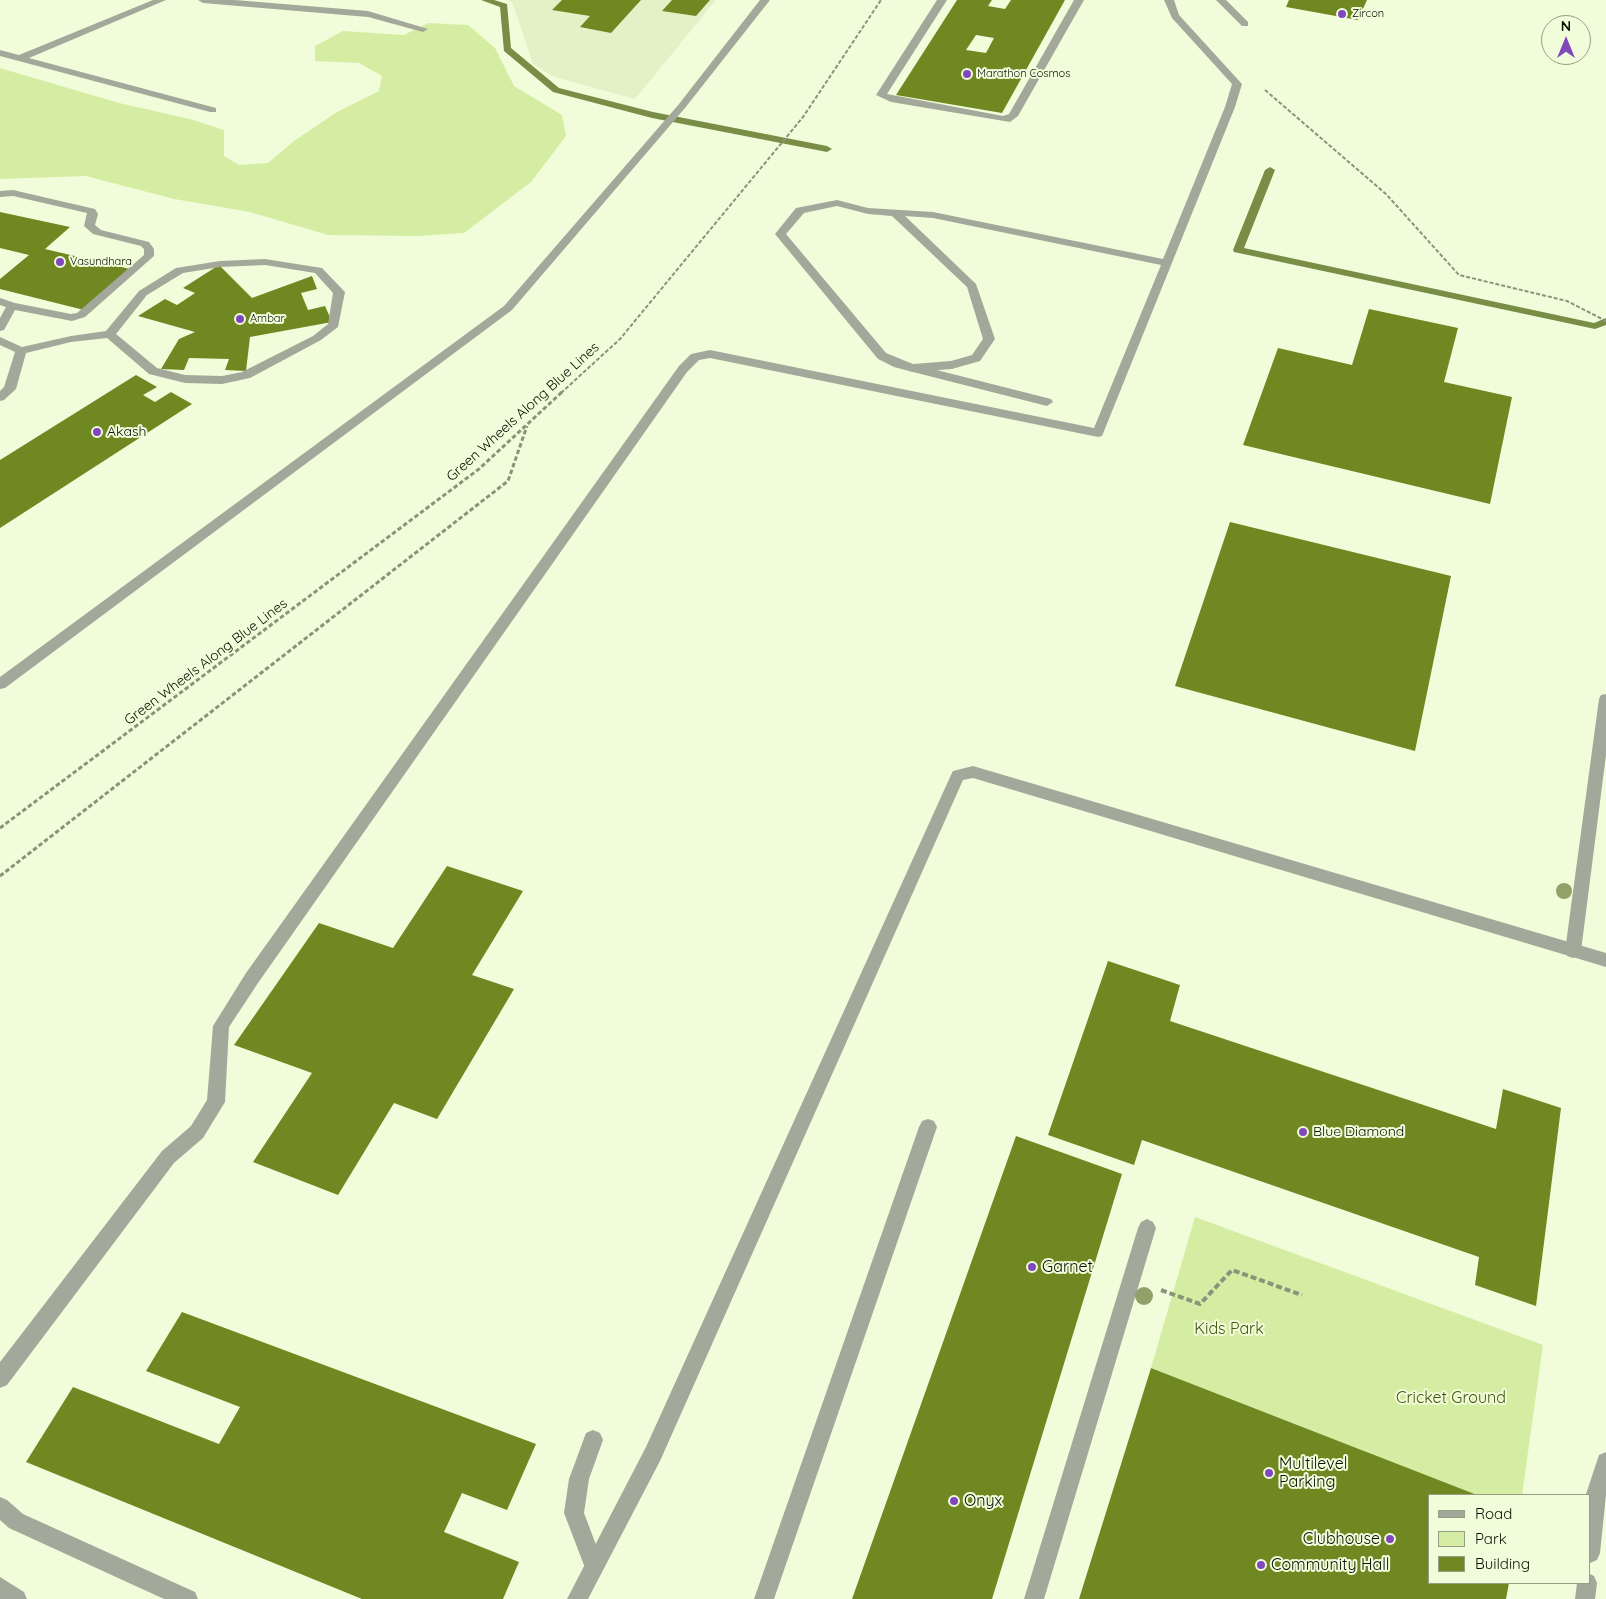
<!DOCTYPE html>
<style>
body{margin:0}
#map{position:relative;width:1606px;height:1599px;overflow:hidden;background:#f1fdda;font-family:Quicksand,sans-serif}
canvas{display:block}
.legend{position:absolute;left:1428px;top:1494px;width:162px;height:90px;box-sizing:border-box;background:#f1fdda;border:1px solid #959e84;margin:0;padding:6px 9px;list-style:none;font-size:15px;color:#0b0f04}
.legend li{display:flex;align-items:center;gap:10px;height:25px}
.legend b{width:25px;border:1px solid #959e84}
.north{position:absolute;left:1541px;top:15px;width:50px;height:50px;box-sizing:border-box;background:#f1fdda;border:1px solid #959e84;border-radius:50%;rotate:0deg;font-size:14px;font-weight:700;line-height:20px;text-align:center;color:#0b0f04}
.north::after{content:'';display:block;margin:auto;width:18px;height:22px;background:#8148be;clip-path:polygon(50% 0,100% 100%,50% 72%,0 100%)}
</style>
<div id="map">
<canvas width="1606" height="1599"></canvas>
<ul class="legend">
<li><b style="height:6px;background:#a3a89a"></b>Road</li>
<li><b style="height:14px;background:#d5eda2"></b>Park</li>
<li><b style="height:14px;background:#6f8822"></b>Building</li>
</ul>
<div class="north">N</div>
</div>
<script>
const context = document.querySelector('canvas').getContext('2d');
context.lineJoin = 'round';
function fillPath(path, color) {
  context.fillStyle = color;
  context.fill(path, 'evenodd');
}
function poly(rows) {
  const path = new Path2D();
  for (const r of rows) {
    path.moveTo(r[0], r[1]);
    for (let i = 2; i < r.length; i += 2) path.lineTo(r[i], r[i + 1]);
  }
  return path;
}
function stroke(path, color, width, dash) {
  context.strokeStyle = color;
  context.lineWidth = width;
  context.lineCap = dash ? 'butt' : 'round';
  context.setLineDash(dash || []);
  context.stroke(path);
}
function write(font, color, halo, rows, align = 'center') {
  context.font = font + ' Quicksand,sans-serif';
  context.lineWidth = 4;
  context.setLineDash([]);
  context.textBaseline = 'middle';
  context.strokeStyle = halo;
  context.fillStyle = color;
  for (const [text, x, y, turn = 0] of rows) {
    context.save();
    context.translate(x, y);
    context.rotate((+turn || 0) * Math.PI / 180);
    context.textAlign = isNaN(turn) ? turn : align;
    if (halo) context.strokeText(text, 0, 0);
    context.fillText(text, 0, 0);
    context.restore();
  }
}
fillPath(poly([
 [507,0,716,0,635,99,554,77,533,64,512,2]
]), '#e3f1c7');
fillPath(poly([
 [428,23,468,25,495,48,514,86,562,115,566,136,531,182,464,233,418,236,328,235,250,212,174,199,86,176,0,179,0,68,119,103,190,119,224,130,224,156,239,165,268,163,294,141,337,112,379,91,382,76,359,63,315,61,315,46,343,31,404,35],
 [1195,1217,1543,1345,1522,1495,1430,1495,1430,1583,1459,1583,1457,1599,1337,1599,1367,1452,1151,1368]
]), '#d5eda2');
fillPath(poly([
 [481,0,494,0,507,4,511,48,559,88,653,112,827,146,832,149,827,152,652,118,553,92,504,51,500,7,481,0],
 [1270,167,1275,170,1244,248,1594,323,1606,318,1606,325,1595,329,1234,252,1233,250,1265,170,1270,167]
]), '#788e46');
fillPath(poly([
 [562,0,641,0,611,33,580,27,590,16,552,10],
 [672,0,710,0,696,16,662,11],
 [957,0,992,0,988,6,1005,9,1011,0,1065,0,1002,113,896,95],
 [976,35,994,38,986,53,966,50],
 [1289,0,1367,0,1358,20,1286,7],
 [0,212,70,227,45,249,130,269,84,310,0,289,0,279,29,255,0,248],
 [219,265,252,298,312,276,317,289,301,293,308,310,325,306,332,322,250,337,246,371,225,370,229,359,189,358,184,370,161,369,179,339,195,332,138,316,165,299,177,305,195,293,183,288],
 [1369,309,1458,328,1444,382,1512,397,1490,504,1243,445,1278,348,1352,365],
 [136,375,157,387,143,395,155,402,171,392,192,404,0,528,0,460],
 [1230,522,1451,576,1415,751,1175,686],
 [447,866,523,891,472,975,514,989,437,1119,394,1103,338,1195,253,1162,312,1073,234,1045,319,923,393,948],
 [1108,961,1180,985,1170,1021,1496,1129,1503,1089,1561,1108,1536,1306,1475,1285,1479,1257,1142,1140,1134,1165,1048,1135],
 [1016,1136,1122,1174,992,1599,852,1599],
 [182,1312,536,1444,507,1510,462,1493,444,1532,519,1562,503,1599,362,1599,26,1462,73,1387,219,1444,240,1407,146,1371],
 [1151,1368,1477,1495,1430,1495,1430,1583,1509,1583,1506,1599,1079,1599]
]), '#6f8822');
stroke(poly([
 [1265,90,1386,194,1459,275,1567,301,1606,321],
 [561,393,620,339,803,117,881,0]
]), '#8b937b', 2, [4, 2]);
stroke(poly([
 [0,828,479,469,562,392],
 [0,876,508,481,527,426]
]), '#8b937b', 3, [4.5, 2.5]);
stroke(poly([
 [1161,1290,1200,1304,1232,1270,1302,1295]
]), '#8b937b', 4, [6, 3]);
fillPath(poly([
 [153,0,166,0,29,58,216,108,216,112,210,112,0,56,0,50,19,55,153,0],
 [198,0,235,0,368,11,428,29,423,32,368,17,203,3,198,0],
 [937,0,947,0,887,94,1003,116,1009,114,1074,0,1084,0,1018,116,1010,122,891,102,876,95,937,0],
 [1164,0,1174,0,1179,15,1242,84,1235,107,1102,436,1098,437,710,358,699,360,687,372,258,983,229,1027,225,1102,203,1138,174,1163,7,1385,0,1388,0,1362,162,1151,191,1126,207,1100,213,1026,246,973,679,366,691,354,710,350,1094,428,1161,265,933,218,905,216,976,284,995,339,980,361,952,369,913,372,894,367,878,359,775,234,796,208,837,200,868,208,933,212,1163,259,1225,107,1232,84,1172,18,1164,0],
 [837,206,868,214,892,216,967,287,983,339,972,355,951,361,913,364,886,353,786,234,804,213,837,206],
 [1216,0,1226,0,1248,22,1248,26,1242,26,1216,0],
 [973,766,1606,953,1606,967,973,778,963,780,660,1461,588,1599,567,1599,646,1447,951,775,953,771,973,766],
 [928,1119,934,1121,937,1127,774,1599,754,1599,919,1127,922,1121,928,1119],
 [1147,1219,1153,1222,1156,1228,1044,1599,1024,1599,1138,1228,1141,1222,1147,1219],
 [1606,1452,1606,1495,1600,1553,1597,1560,1590,1563,1590,1495,1586,1494,1599,1455,1606,1452],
 [0,1497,7,1500,23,1514,195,1592,198,1599,164,1599,9,1528,0,1520,0,1497],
 [1590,1574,1594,1576,1597,1583,1595,1599,1575,1599,1577,1583,1590,1583,1590,1574],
 [0,1577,24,1592,27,1599,0,1599,0,1577]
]), '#a3a89a');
fillPath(poly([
 [760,0,770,0,685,108,512,310,5,688,0,689,0,677,504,306,679,104,760,0],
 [13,190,95,209,98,214,95,225,101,230,149,242,154,249,154,256,85,317,72,321,15,310,4,330,0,331,0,318,6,307,0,305,0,298,15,303,71,314,77,313,144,255,144,249,141,246,93,234,84,226,87,213,13,196,0,197,0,191,13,190],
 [265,259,322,268,345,292,338,327,321,340,250,378,222,384,185,383,149,374,107,338,71,342,26,353,16,389,4,400,0,401,0,391,4,387,15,352,0,345,0,337,22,347,71,336,106,331,139,291,176,268,220,261,265,259],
 [265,265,315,273,333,293,328,324,313,336,242,372,222,376,185,375,157,368,116,334,147,295,183,273,220,267,265,265],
 [913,364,1051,399,1053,402,1047,406,909,371,907,368,913,364],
 [1606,694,1606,755,1581,951,1579,956,1573,958,1567,956,1565,951,1599,699,1601,695,1606,694],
 [593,1430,600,1433,603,1440,589,1479,584,1513,604,1566,601,1573,594,1576,587,1573,564,1513,569,1479,586,1433,593,1430]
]), '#a3a89a');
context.fillStyle = '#92a16a';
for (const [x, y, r] of [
 [1564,891,8],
 [1144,1296,9]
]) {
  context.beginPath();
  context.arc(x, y, r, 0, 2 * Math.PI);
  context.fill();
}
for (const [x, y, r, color] of [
 [1342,14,5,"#8148be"],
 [967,74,5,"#8148be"],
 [60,262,5,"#8148be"],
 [240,319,5,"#8148be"],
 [97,432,5,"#8148be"],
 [1303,1132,5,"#8148be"],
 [1032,1267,5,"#8148be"],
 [1269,1473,5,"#8148be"],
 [954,1501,5,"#8148be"],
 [1390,1539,5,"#8148be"],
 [1261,1565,5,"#8148be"]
]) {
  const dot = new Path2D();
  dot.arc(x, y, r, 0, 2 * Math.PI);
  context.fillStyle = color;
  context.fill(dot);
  stroke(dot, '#f1fdda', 2);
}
write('11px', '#0b0f04', '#f1fdda', [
 ["Zircon",1352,14],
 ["Marathon Cosmos",977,74],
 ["Vasundhara",70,262],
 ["Ambar",250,319]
], 'left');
write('14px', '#0b0f04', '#f1fdda', [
 ["Green Wheels Along Blue Lines",523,412,-42],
 ["Green Wheels Along Blue Lines",206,662,-37]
]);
write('14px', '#0b0f04', '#f1fdda', [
 ["Akash",107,432],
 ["Blue Diamond",1313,1132]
], 'left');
write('16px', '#0b0f04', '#f1fdda', [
 ["Garnet",1042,1267],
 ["Multilevel",1279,1464],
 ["Parking",1279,1482],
 ["Onyx",964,1501],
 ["Clubhouse",1380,1539,"right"],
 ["Community Hall",1271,1565]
], 'left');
write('16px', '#44550e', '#f1fdda', [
 ["Kids Park",1229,1329],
 ["Cricket Ground",1451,1398]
]);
</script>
